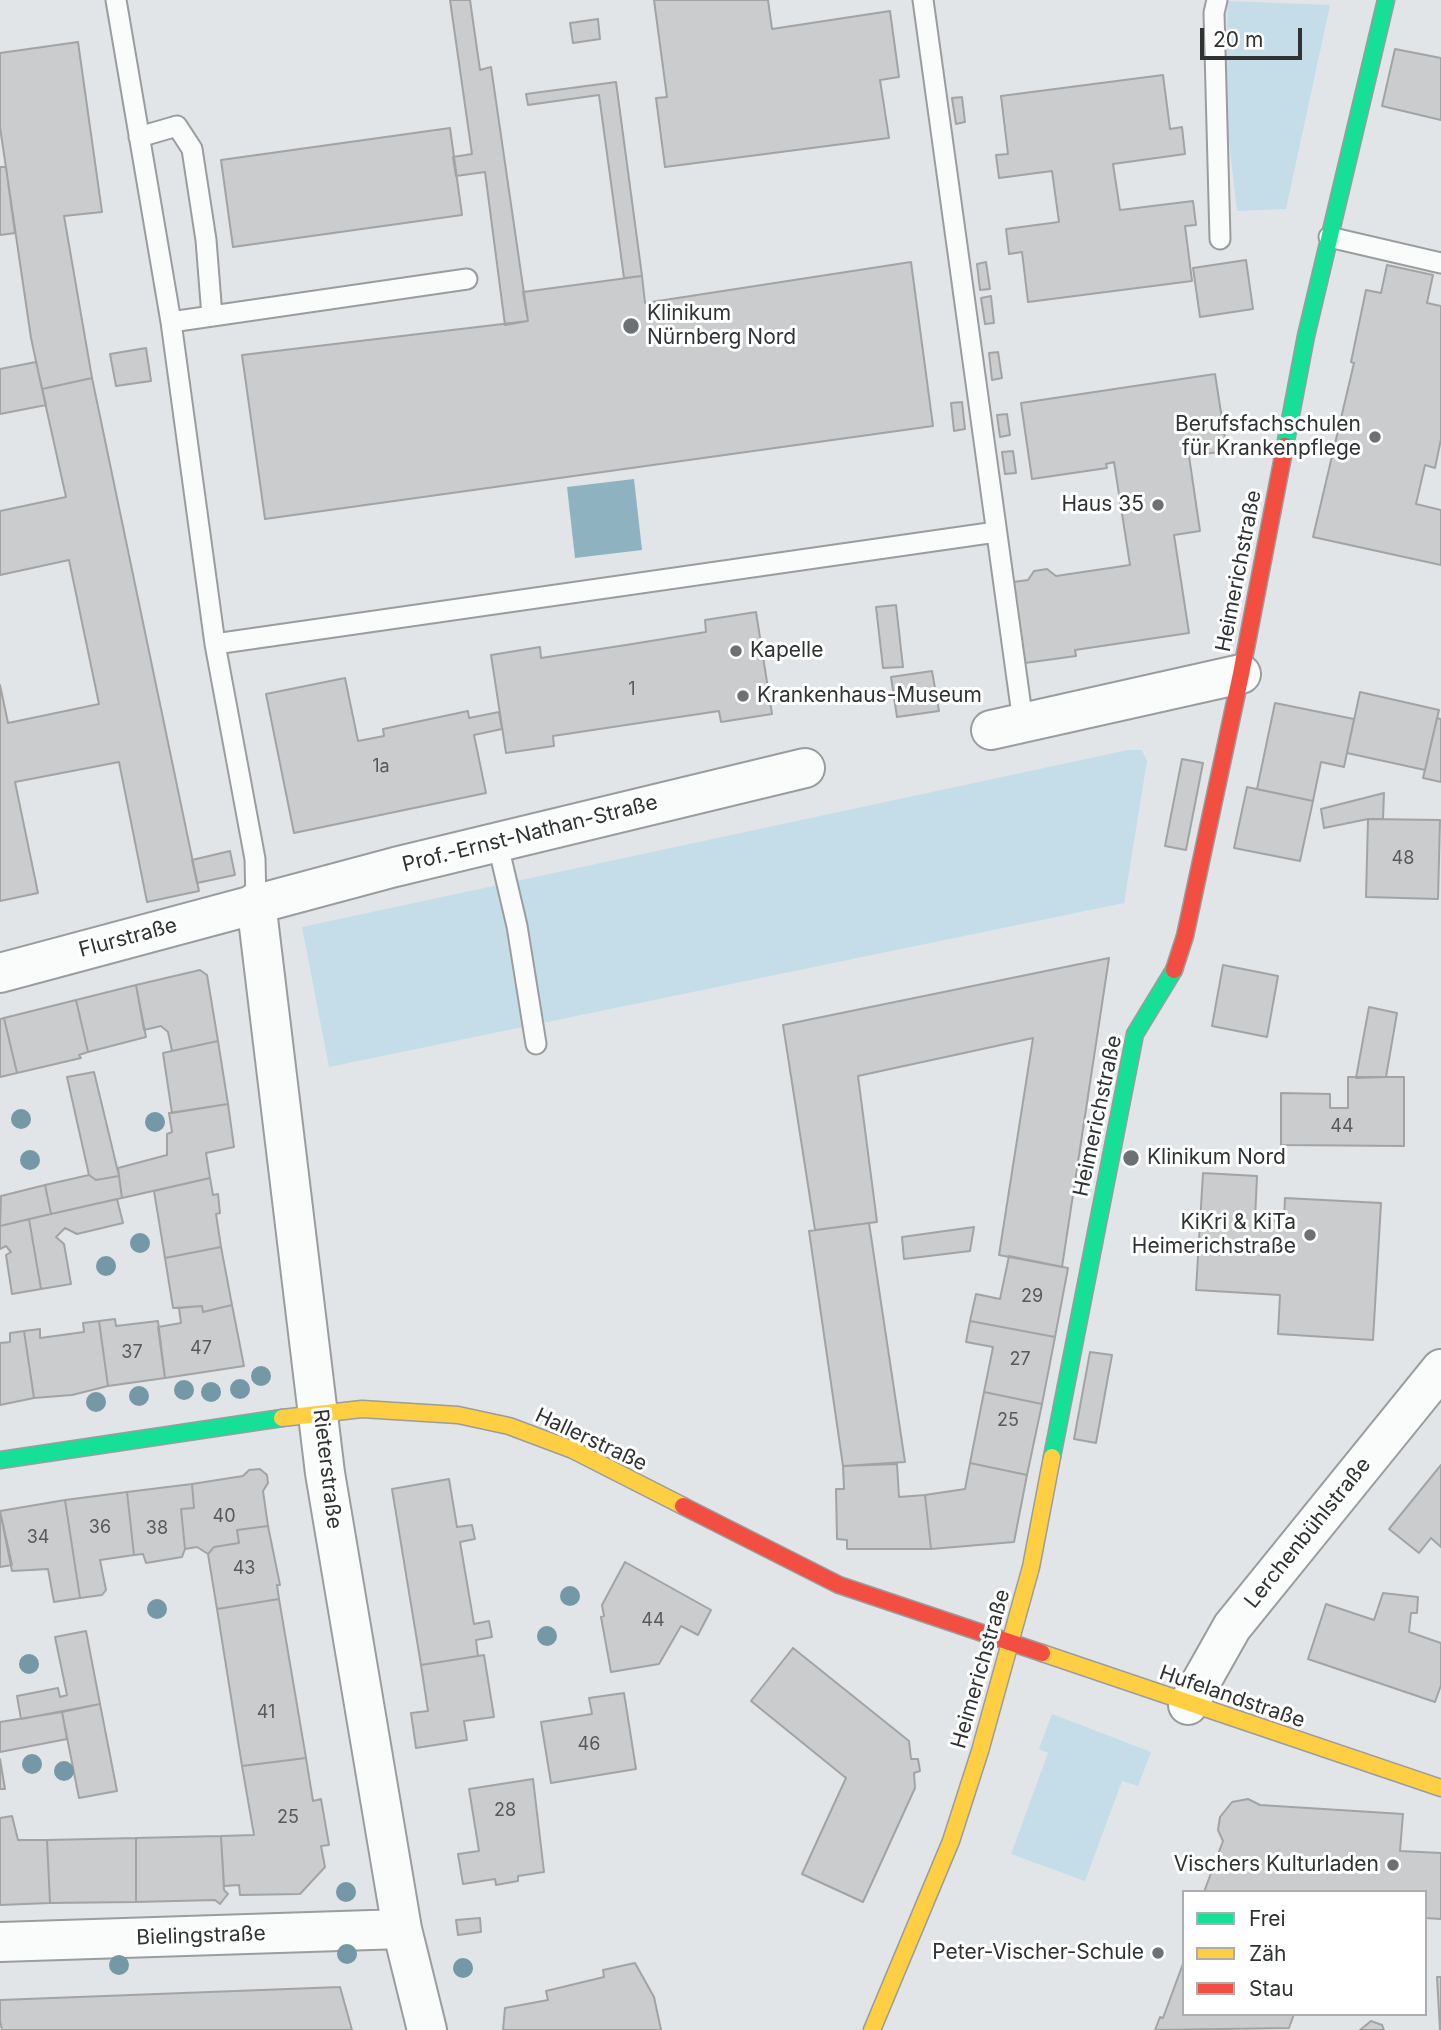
<!DOCTYPE html>
<meta charset="utf-8">
<style>
body{margin:0}
#map{position:relative;width:1441px;height:2030px;overflow:hidden;background:#e1e5e7;font-family:Inter,sans-serif}
canvas{display:block}
.legend{position:absolute;left:1182px;top:1890px;width:245px;height:126px;box-sizing:border-box;background:#fff;border:2px solid #acadae;margin:0;padding:9px 12px;list-style:none;font-size:21px;color:#303334}
.legend li{display:flex;align-items:center;gap:14px;height:35px}
.legend b{width:35px;border:2px solid #acadae}
.scale{position:absolute;left:1200px;top:28px;width:102px;height:32px;box-sizing:border-box;border:4px solid #303334;border-top:0;padding-left:9px;font-size:21px;line-height:24px;white-space:nowrap;color:#303334;-webkit-text-stroke:5px #fff;paint-order:stroke}
</style>
<div id="map">
<canvas width="1441" height="2030"></canvas>
<ul class="legend">
<li><b style="height:9px;background:#16e098"></b>Frei</li>
<li><b style="height:9px;background:#ffcf43"></b>Zäh</li>
<li><b style="height:9px;background:#f24e42"></b>Stau</li>
</ul>
<div class="scale">20 m</div>
</div>
<script>
const context = document.querySelector('canvas').getContext('2d');
context.lineJoin = 'round';
function fillPath(path, color) {
  context.fillStyle = color;
  context.fill(path, 'evenodd');
}
function poly(rows) {
  const path = new Path2D();
  for (const r of rows) {
    path.moveTo(r[0], r[1]);
    for (let i = 2; i < r.length; i += 2) path.lineTo(r[i], r[i + 1]);
  }
  return path;
}
function stroke(path, color, width, dash) {
  context.strokeStyle = color;
  context.lineWidth = width;
  context.lineCap = dash ? 'butt' : 'round';
  context.setLineDash(dash || []);
  context.stroke(path);
}
function write(font, color, halo, rows, align = 'center') {
  context.font = font + ' Inter,sans-serif';
  context.lineWidth = 6;
  context.setLineDash([]);
  context.textBaseline = 'middle';
  context.strokeStyle = halo;
  context.fillStyle = color;
  for (const [text, x, y, turn = 0] of rows) {
    context.save();
    context.translate(x, y);
    context.rotate((+turn || 0) * Math.PI / 180);
    context.textAlign = isNaN(turn) ? turn : align;
    if (halo) context.strokeText(text, 0, 0);
    context.fillText(text, 0, 0);
    context.restore();
  }
}
fillPath(poly([
 [1228,1,1330,5,1286,209,1237,211,1224,98],
 [1128,750,1142,750,1147,761,1124,903,329,1067,302,927],
 [1052,1714,1151,1752,1138,1786,1122,1781,1085,1881,1011,1854,1048,1753,1039,1749]
]), '#c4dde9');
fillPath(poly([
 [634,479,642,550,575,558,567,487]
]), '#8fb2c0');
const building = poly([
 [450,0,470,0,480,70,491,67,528,321,505,325,485,172,456,176,453,157,472,154,450,0],
 [654,0,768,0,772,29,890,11,899,77,880,80,889,138,665,167,656,98,667,97,654,0],
 [598,19,600,39,573,43,570,23,598,19],
 [78,42,102,212,64,216,92,378,42,389,31,338,0,127,0,53,78,42],
 [1395,49,1441,58,1441,120,1382,106,1395,49],
 [1163,75,1170,129,1182,127,1185,154,1113,164,1120,210,1193,201,1196,225,1185,226,1192,281,1028,302,1022,252,1009,254,1006,229,1059,222,1052,171,999,178,996,155,1008,154,1001,96,1163,75],
 [616,82,642,276,624,278,599,95,528,105,526,94,616,82],
 [962,97,965,122,956,124,952,98,962,97],
 [450,128,462,215,233,247,221,160,450,128],
 [0,167,6,167,15,233,0,235,0,167],
 [1246,260,1253,309,1200,317,1193,268,1246,260],
 [911,262,933,426,265,519,242,355,528,321,523,292,642,276,645,303,911,262],
 [986,262,990,289,980,290,977,264,986,262],
 [1387,265,1433,275,1427,303,1441,306,1441,439,1435,468,1425,465,1416,504,1441,510,1441,565,1313,537,1354,363,1351,362,1366,290,1381,293,1387,265],
 [991,296,994,323,985,324,981,298,991,296],
 [146,348,151,381,116,386,110,354,146,348],
 [998,352,1002,378,992,380,989,353,998,352],
 [36,362,46,405,0,414,0,369,36,362],
 [1215,374,1227,451,1189,456,1200,531,1174,535,1189,633,1075,650,1076,656,1025,663,1013,582,1028,580,1034,571,1047,569,1056,576,1130,565,1114,462,1106,464,1107,468,1032,479,1021,403,1215,374],
 [92,378,199,891,147,902,119,762,15,782,38,893,0,901,0,685,8,723,99,704,69,560,0,575,0,511,66,497,42,389,92,378],
 [962,402,965,429,954,431,951,403,962,402],
 [1007,414,1010,435,1000,437,997,415,1007,414],
 [1013,451,1016,473,1005,474,1002,452,1013,451],
 [896,605,903,667,883,668,876,607,896,605],
 [756,612,772,714,721,722,719,711,553,736,554,746,506,753,491,655,540,647,541,658,626,645,706,632,705,620,756,612],
 [932,671,939,711,897,717,891,677,932,671],
 [345,678,358,741,384,736,383,729,468,711,469,718,499,712,502,729,474,735,486,793,294,833,266,694,345,678],
 [1360,692,1439,710,1425,770,1347,753,1360,692],
 [1275,703,1354,719,1344,767,1321,762,1313,801,1257,789,1275,703],
 [1437,718,1441,719,1441,782,1423,778,1437,718],
 [1182,759,1203,763,1186,850,1165,846,1182,759],
 [1247,787,1313,801,1300,861,1234,848,1247,787],
 [1384,793,1383,819,1368,819,1324,828,1321,809,1384,793],
 [1368,819,1440,820,1438,899,1366,897,1368,819],
 [230,851,235,875,197,883,192,860,230,851],
 [1109,958,1062,1267,999,1255,1033,1038,858,1076,877,1222,815,1230,783,1025,1109,958],
 [1223,965,1278,976,1267,1037,1212,1026,1223,965],
 [200,970,207,975,218,1041,172,1051,168,1032,161,1026,144,1030,136,985,200,970],
 [136,985,146,1037,88,1052,76,1000,136,985],
 [76,1000,88,1052,79,1055,81,1058,17,1073,4,1018,76,1000],
 [1369,1007,1397,1013,1386,1077,1356,1078,1369,1007],
 [4,1018,17,1073,0,1077,0,1019,4,1018],
 [218,1041,228,1104,172,1113,163,1053,218,1041],
 [94,1072,119,1176,96,1180,89,1175,67,1077,94,1072],
 [1348,1077,1404,1077,1404,1146,1281,1145,1281,1093,1330,1094,1330,1108,1348,1108,1348,1077],
 [228,1104,234,1147,206,1153,210,1178,122,1198,118,1168,167,1155,167,1134,172,1132,169,1113,228,1104],
 [1203,1173,1257,1176,1255,1220,1284,1221,1285,1198,1381,1203,1373,1340,1278,1334,1280,1295,1196,1290,1203,1173],
 [89,1175,96,1180,119,1176,122,1198,51,1214,45,1185,89,1175],
 [210,1178,213,1195,218,1194,220,1213,216,1214,221,1247,165,1258,154,1191,210,1178],
 [45,1185,51,1214,0,1226,1,1196,45,1185],
 [117,1199,123,1223,77,1234,65,1228,56,1237,64,1244,71,1284,41,1289,29,1219,117,1199],
 [29,1219,41,1289,12,1294,6,1255,11,1252,6,1246,0,1249,0,1226,29,1219],
 [869,1223,905,1462,843,1466,809,1231,869,1223],
 [974,1227,970,1251,904,1259,902,1237,974,1227],
 [221,1247,232,1305,203,1312,202,1306,173,1308,165,1258,221,1247],
 [1009,1256,1068,1268,1055,1337,970,1321,976,1294,1000,1299,1009,1256],
 [232,1305,244,1366,165,1378,158,1327,181,1323,179,1308,202,1306,203,1312,232,1305],
 [115,1319,116,1326,158,1321,165,1378,108,1386,99,1321,115,1319],
 [99,1321,108,1386,72,1395,34,1398,24,1331,40,1329,40,1338,84,1332,83,1323,99,1321],
 [970,1321,1055,1337,1042,1404,984,1392,993,1347,966,1342,970,1321],
 [24,1331,34,1398,0,1405,0,1343,10,1342,10,1333,24,1331],
 [1090,1352,1112,1355,1096,1443,1074,1439,1090,1352],
 [984,1392,1042,1404,1027,1475,970,1463,984,1392],
 [970,1463,1027,1475,1014,1542,931,1549,925,1495,965,1489,970,1463],
 [897,1464,899,1497,925,1495,931,1549,847,1549,847,1540,837,1539,836,1489,844,1489,843,1466,897,1464],
 [1441,1465,1441,1547,1431,1538,1419,1553,1389,1529,1441,1465],
 [260,1469,267,1475,268,1483,263,1491,268,1526,237,1530,239,1543,214,1547,208,1554,197,1547,185,1549,181,1509,194,1508,192,1484,243,1476,249,1470,260,1469],
 [449,1479,457,1527,472,1525,475,1539,460,1542,474,1624,489,1621,492,1637,476,1640,478,1656,421,1665,392,1489,449,1479],
 [192,1484,194,1508,181,1509,185,1549,182,1557,146,1563,143,1554,134,1555,127,1492,192,1484],
 [127,1492,134,1555,100,1560,106,1590,102,1595,80,1598,65,1500,127,1492],
 [65,1500,80,1598,54,1602,48,1569,12,1571,0,1511,65,1500],
 [0,1511,12,1565,0,1567,0,1511],
 [268,1526,280,1585,277,1585,279,1599,217,1609,208,1554,214,1547,239,1543,237,1530,268,1526],
 [625,1562,711,1610,698,1635,681,1626,659,1664,611,1672,601,1617,604,1616,602,1605,625,1562],
 [1383,1593,1418,1597,1417,1613,1411,1613,1409,1632,1441,1643,1441,1685,1435,1702,1308,1659,1326,1604,1374,1620,1383,1593],
 [279,1599,306,1758,242,1766,217,1609,279,1599],
 [86,1631,100,1704,21,1719,17,1696,58,1688,60,1697,67,1695,55,1637,86,1631],
 [793,1648,909,1741,911,1759,918,1759,920,1771,914,1773,915,1788,863,1902,802,1874,846,1778,751,1701,793,1648],
 [484,1655,494,1717,464,1721,467,1740,416,1748,411,1713,428,1711,421,1665,484,1655],
 [624,1693,636,1769,551,1783,541,1722,592,1714,589,1698,624,1693],
 [100,1704,117,1791,79,1798,62,1712,100,1704],
 [62,1712,67,1739,0,1752,0,1722,62,1712],
 [306,1758,313,1801,321,1799,329,1845,321,1846,325,1867,300,1894,240,1895,239,1885,224,1886,221,1836,254,1835,242,1766,306,1758],
 [0,1759,5,1789,0,1789,0,1759],
 [533,1779,544,1872,518,1876,518,1881,496,1885,495,1879,463,1884,458,1854,479,1851,469,1789,533,1779],
 [1248,1799,1260,1805,1403,1814,1400,1851,1441,1853,1441,1919,1425,1918,1425,1892,1204,1892,1223,1841,1218,1830,1220,1817,1232,1802,1248,1799],
 [12,1816,18,1840,47,1840,50,1903,0,1905,0,1818,12,1816],
 [221,1836,224,1890,228,1894,220,1904,215,1900,136,1902,136,1838,221,1836],
 [136,1838,136,1902,50,1903,47,1840,136,1838],
 [480,1918,481,1932,458,1935,456,1920,480,1918],
 [1184,1961,1184,2014,1294,2014,1289,2028,1155,2030,1160,2017,1163,2018,1184,1961],
 [635,1963,654,1997,661,2030,503,2030,505,2008,548,2000,546,1991,604,1977,603,1970,635,1963],
 [1437,1977,1441,1977,1441,2030,1440,2030,1437,1977],
 [340,1987,352,2030,2,2030,0,2021,0,2000,340,1987],
 [1371,2021,1382,2025,1384,2030,1360,2030,1371,2021]
]);
fillPath(building, '#cbcccd');
stroke(building, '#a3a3a4', 2);
const lane = poly([
 [116,0,171,322,215,644,255,859,256,902],
 [923,0,1023,722],
 [1217,0,1214,13,1220,239],
 [139,137,177,126,192,149,206,240,212,316],
 [1329,237,1441,263],
 [171,322,467,279],
 [215,644,996,532],
 [497,841,517,926,536,1044]
]);
const street = poly([
 [991,730,1241,674],
 [256,902,325,1473,402,1929,427,2030],
 [0,973,395,867,805,768],
 [1188,1705,1232,1627,1441,1369],
 [0,1942,402,1929]
]);
const fast = poly([
 [1285,446,1306,336,1386,0],
 [1052,1457,1135,1034,1174,970],
 [0,1460,282,1418]
]);
const slow = poly([
 [282,1418,362,1409,458,1415,509,1426,573,1450,683,1506],
 [1042,1653,1441,1788],
 [872,2030,951,1841,980,1751,1031,1567,1052,1457]
]);
const jam = poly([
 [1174,970,1185,936,1241,674,1285,446],
 [683,1506,839,1585,1042,1653]
]);
stroke(lane, '#9a9c9e', 23);
stroke(street, '#9a9c9e', 42);
stroke(fast, '#9a9c9e', 19);
stroke(slow, '#9a9c9e', 19);
stroke(jam, '#9a9c9e', 19);
stroke(lane, '#fafbfb', 19);
stroke(street, '#fafbfb', 38);
stroke(fast, '#16e098', 16);
stroke(slow, '#ffcf43', 16);
stroke(jam, '#f24e42', 16);
context.fillStyle = '#7498a5';
for (const [x, y] of [
 [21,1119],
 [155,1122],
 [30,1160],
 [140,1243],
 [106,1266],
 [261,1376],
 [240,1389],
 [184,1390],
 [211,1392],
 [139,1396],
 [96,1402],
 [570,1596],
 [157,1609],
 [547,1636],
 [29,1664],
 [32,1764],
 [64,1771],
 [346,1892],
 [347,1954],
 [119,1965],
 [463,1968]
]) {
  context.beginPath();
  context.arc(x, y, 10, 0, 2 * Math.PI);
  context.fill();
}
for (const [x, y, r, color] of [
 [631,326,9,"#6e7173"],
 [1375,437,7,"#6e7173"],
 [1158,505,7,"#6e7173"],
 [736,651,7,"#6e7173"],
 [743,696,7,"#6e7173"],
 [1131,1158,9,"#6e7173"],
 [1310,1235,7,"#6e7173"],
 [1393,1865,7,"#6e7173"],
 [1158,1953,7,"#6e7173"]
]) {
  const dot = new Path2D();
  dot.arc(x, y, r, 0, 2 * Math.PI);
  context.fillStyle = color;
  context.fill(dot);
  stroke(dot, '#fff', 2.5);
}
write('18px', '#57595a', null, [
 ["1",632,690],
 ["1а",381,767],
 ["48",1403,859],
 ["44",1342,1127],
 ["29",1032,1297],
 ["47",201,1349],
 ["37",132,1353],
 ["27",1020,1360],
 ["25",1008,1421],
 ["40",224,1517],
 ["36",100,1528],
 ["38",157,1529],
 ["34",38,1538],
 ["43",244,1569],
 ["44",653,1621],
 ["41",266,1713],
 ["46",589,1745],
 ["28",505,1811],
 ["25",288,1818]
]);
write('21px', '#303334', '#fff', [
 ["Klinikum",647,314,"left"],
 ["Nürnberg Nord",647,338,"left"],
 ["Berufsfachschulen",1361,425],
 ["für Krankenpflege",1361,449],
 ["Haus 35",1144,505],
 ["Kapelle",750,651,"left"],
 ["Krankenhaus-Museum",757,696,"left"],
 ["Klinikum Nord",1147,1158,"left"],
 ["KiKri & KiTa",1296,1223],
 ["Heimerichstraße",1296,1247],
 ["Vischers Kulturladen",1379,1865],
 ["Peter-Vischer-Schule",1144,1953]
], 'right');
write('21px', '#303334', '#fff', [
 ["Heimerichstraße",1239,571,-79],
 ["Prof.-Ernst-Nathan-Straße",530,834,-14],
 ["Flurstraße",128,938,-15],
 ["Heimerichstraße",1098,1116,-78],
 ["Hallerstraße",591,1440,25],
 ["Rieterstraße",327,1469,83],
 ["Lerchenbühlstraße",1308,1533,-51],
 ["Heimerichstraße",981,1669,-74],
 ["Hufelandstraße",1232,1697,19],
 ["Bielingstraße",201,1936,-2]
]);
</script>
